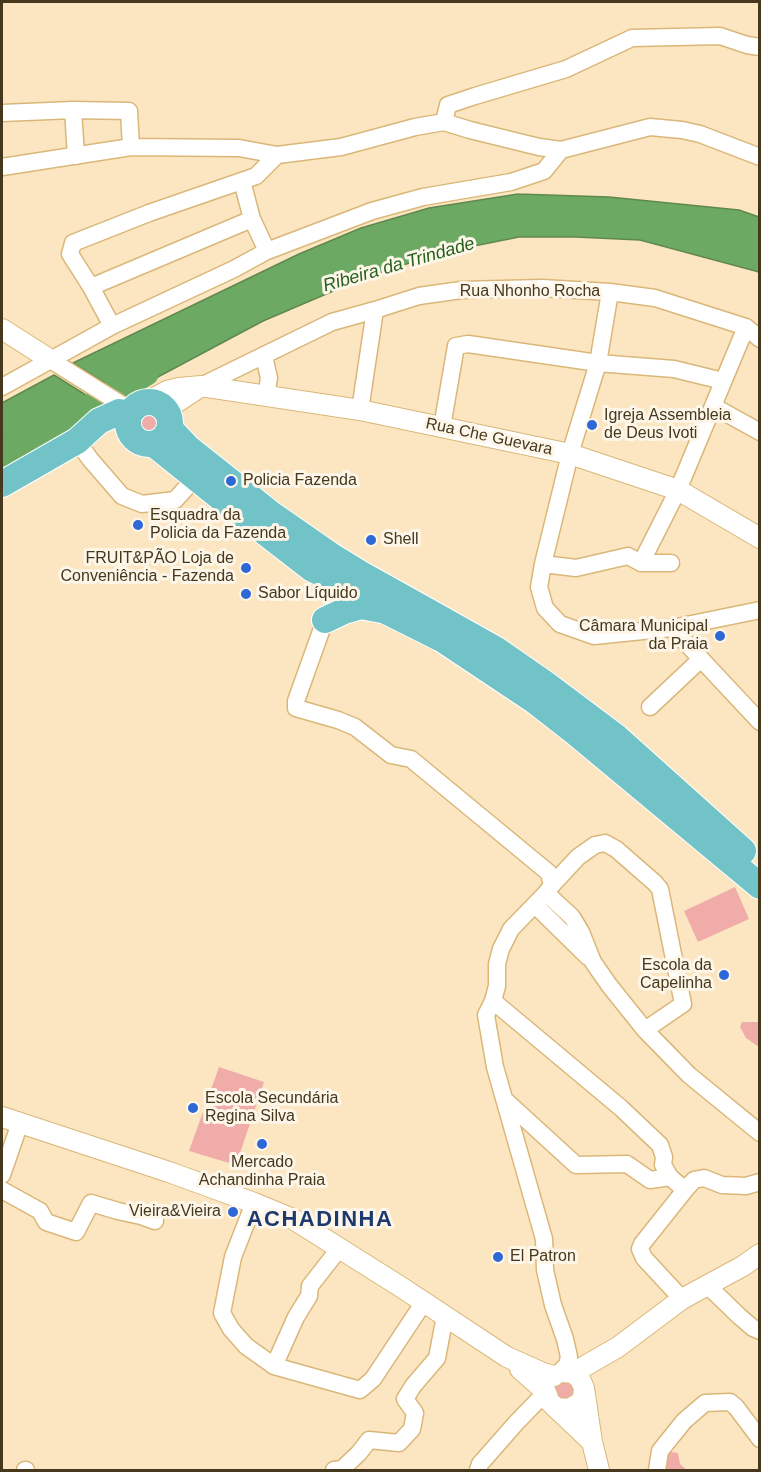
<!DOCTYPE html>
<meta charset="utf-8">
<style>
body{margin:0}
#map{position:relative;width:761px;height:1472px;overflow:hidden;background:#fce6c1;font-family:Helvetica,sans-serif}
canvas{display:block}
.frame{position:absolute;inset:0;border:3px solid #46381d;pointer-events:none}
</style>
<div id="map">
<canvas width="761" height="1472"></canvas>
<div class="frame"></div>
</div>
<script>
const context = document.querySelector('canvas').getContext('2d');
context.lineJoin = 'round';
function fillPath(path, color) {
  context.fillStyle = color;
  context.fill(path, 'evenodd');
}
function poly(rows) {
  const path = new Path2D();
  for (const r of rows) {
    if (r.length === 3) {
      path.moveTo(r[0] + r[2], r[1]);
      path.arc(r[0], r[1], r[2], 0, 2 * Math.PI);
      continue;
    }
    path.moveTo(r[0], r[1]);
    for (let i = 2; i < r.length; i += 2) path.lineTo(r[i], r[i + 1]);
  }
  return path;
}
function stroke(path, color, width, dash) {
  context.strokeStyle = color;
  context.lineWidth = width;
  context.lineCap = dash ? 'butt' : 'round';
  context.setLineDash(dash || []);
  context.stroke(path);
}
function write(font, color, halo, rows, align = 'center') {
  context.font = font + ' Helvetica,sans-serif';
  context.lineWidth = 6;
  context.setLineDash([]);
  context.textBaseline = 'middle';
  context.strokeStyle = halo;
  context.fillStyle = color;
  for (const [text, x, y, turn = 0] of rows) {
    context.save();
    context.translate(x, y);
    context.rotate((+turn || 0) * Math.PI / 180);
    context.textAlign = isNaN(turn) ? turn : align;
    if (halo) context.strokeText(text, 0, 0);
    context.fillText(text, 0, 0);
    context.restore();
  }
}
fillPath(poly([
 [146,409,156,410,163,417,164,422,162,431,145,438,137,432,134,423,142,411],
 [735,887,749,919,698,942,684,911],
 [742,1022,759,1022,759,1047,746,1038,740,1027],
 [219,1067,264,1082,236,1165,189,1151],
 [564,1379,576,1385,573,1399,559,1400,554,1390,557,1383],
 [671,1452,678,1453,680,1464,687,1470,661,1470,664,1455]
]), '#f0aca9');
const water = poly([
 [518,194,609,197,739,210,759,217,759,272,640,240,575,237,519,237,439,253,359,280,263,321,124,395,73,363,299,254,361,228,429,208,518,194],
 [54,375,97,402,2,462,2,403,54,375]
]);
fillPath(water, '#6caa63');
stroke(water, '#61884e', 1.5);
stroke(poly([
 [2,454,39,438,146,373]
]), '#6caa63', 26);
const minor = poly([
 [73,110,129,111,131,147],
 [2,113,73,110,76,156],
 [444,122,448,105,475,96,566,69,632,38,720,36,747,45,760,47],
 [2,167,131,147,239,148,277,155,341,147,415,127,444,122,470,130,539,147,561,150],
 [242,181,252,219],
 [91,287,252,219,267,251],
 [610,292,598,363,570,454,543,564,539,587,545,608,560,624,594,636,672,628,760,610],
 [112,326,91,287,70,254,73,243,149,213,256,176,277,155],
 [264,356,269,378,266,396],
 [49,359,132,411],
 [201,386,332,322,375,310,419,296,461,290,542,288,610,292,655,298,746,327,760,339],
 [2,387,112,326,234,269,267,251,372,211,423,197,511,182,544,171,561,150,650,127,682,130,700,134,760,157],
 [713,406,760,432],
 [360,410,375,310],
 [442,427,456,346,468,344,598,363,674,369,723,381],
 [77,441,90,459,122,496,142,504,175,500,196,477],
 [641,563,678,490,746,327],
 [543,564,576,568,628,556,641,563,671,563],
 [325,620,296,701,296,708,338,720,355,727,391,755,411,759,549,873,552,885,546,893,511,929,501,949,497,964,497,986,493,1001,486,1015,495,1067,544,1239,545,1270,553,1305,565,1339,569,1357,567,1365,559,1373],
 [672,628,760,722],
 [650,707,701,659],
 [552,885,578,857,595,845,605,843,616,849,655,883,660,889,683,1004,645,1030],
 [546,893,572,917,581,932,593,962,609,985,645,1030,689,1075,760,1133],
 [535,905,588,957],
 [493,1001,621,1108,660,1145,664,1157,663,1165,670,1177,685,1190,642,1244,640,1249,644,1258,682,1299],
 [506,1101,576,1165,627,1164,650,1180,670,1177],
 [2,1175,20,1123],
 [2,1190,40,1211,46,1222,76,1232,91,1203,118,1211,141,1216,155,1221],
 [685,1190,694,1180,704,1178,722,1185,746,1186,760,1182],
 [254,1203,233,1257,222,1313,231,1329,246,1346,274,1366],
 [339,1249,310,1286,309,1296,296,1317,274,1366,360,1390,373,1379,424,1302],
 [707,1285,739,1316,753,1328,760,1331],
 [25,1470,26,1470],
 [334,1470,342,1469,359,1453,369,1440,399,1443,412,1429,415,1413,405,1399,413,1386,437,1358,445,1316],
 [478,1470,480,1464,516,1423,546,1392],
 [657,1470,660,1451,684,1421,705,1403,730,1402,736,1407,760,1439]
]);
const tertiary = poly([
 [2,329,49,359],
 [147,402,167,391,179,388,201,386,360,410,570,454,678,490,760,538],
 [165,410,197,389],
 [2,1117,169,1172,254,1203,293,1219,401,1287,507,1357,543,1373,554,1376],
 [520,1369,546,1392,549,1401,553,1405,592,1442],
 [573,1373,618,1347,682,1299,743,1266,760,1254],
 [584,1388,592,1442,599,1470],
 [557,1408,569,1409,579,1403,583,1398,584,1388,580,1379,573,1373,563,1372]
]);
const primary = poly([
 [149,423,21],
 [170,429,188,448,271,514,330,555,361,574,422,608,495,649,544,683,616,737,743,851],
 [154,444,230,505,311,568,343,584,386,611,442,639,535,701,576,733,760,886],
 [2,484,77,441,99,421,119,412,130,414],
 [325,620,344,611,361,606,382,610]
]);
stroke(minor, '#dab778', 19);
stroke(tertiary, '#dab778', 22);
stroke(primary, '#fff', 28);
stroke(minor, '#fff', 16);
stroke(tertiary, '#fff', 20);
stroke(primary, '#72c3c7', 26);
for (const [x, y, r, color] of [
 [592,425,6,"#2d68d6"],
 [231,481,6,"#2d68d6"],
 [138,525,6,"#2d68d6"],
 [371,540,6,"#2d68d6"],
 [246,568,6,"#2d68d6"],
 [246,594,6,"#2d68d6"],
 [720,636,6,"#2d68d6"],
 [724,975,6,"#2d68d6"],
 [193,1108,6,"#2d68d6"],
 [262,1144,6,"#2d68d6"],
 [233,1212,6,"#2d68d6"],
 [498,1257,6,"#2d68d6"]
]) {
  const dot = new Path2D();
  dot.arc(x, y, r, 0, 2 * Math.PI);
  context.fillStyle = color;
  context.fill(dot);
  stroke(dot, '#fdf6e9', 2);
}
write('16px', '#46381d', '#fdf6e9', [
 ["Rua Nhonho Rocha",530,292],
 ["Rua Che Guevara",489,437,12]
]);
write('16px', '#46381d', '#fdf6e9', [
 ["Igreja Assembleia",604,416],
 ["de Deus Ivoti",604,434],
 ["Policia Fazenda",243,481],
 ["Esquadra da",150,516],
 ["Policia da Fazenda",150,534],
 ["Shell",383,540],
 ["FRUIT&PÃO Loja de",234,559,"right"],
 ["Conveniência - Fazenda",234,577,"right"],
 ["Sabor Líquido",258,594],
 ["Câmara Municipal",708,627,"right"],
 ["da Praia",708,645,"right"],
 ["Escola da",712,966,"right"],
 ["Capelinha",712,984,"right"],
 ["Escola Secundária",205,1099],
 ["Regina Silva",205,1117],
 ["Mercado",262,1163,"center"],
 ["Achandinha Praia",262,1181,"center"],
 ["Vieira&Vieira",221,1212,"right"],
 ["El Patron",510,1257]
], 'left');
write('italic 18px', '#25611d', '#fdf6e9', [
 ["Ribeira da Trindade",399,265,-16]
]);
context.letterSpacing = '1.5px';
write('bold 22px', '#1d3a70', '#fdf6e9', [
 ["ACHADINHA",320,1220]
]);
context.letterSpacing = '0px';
</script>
